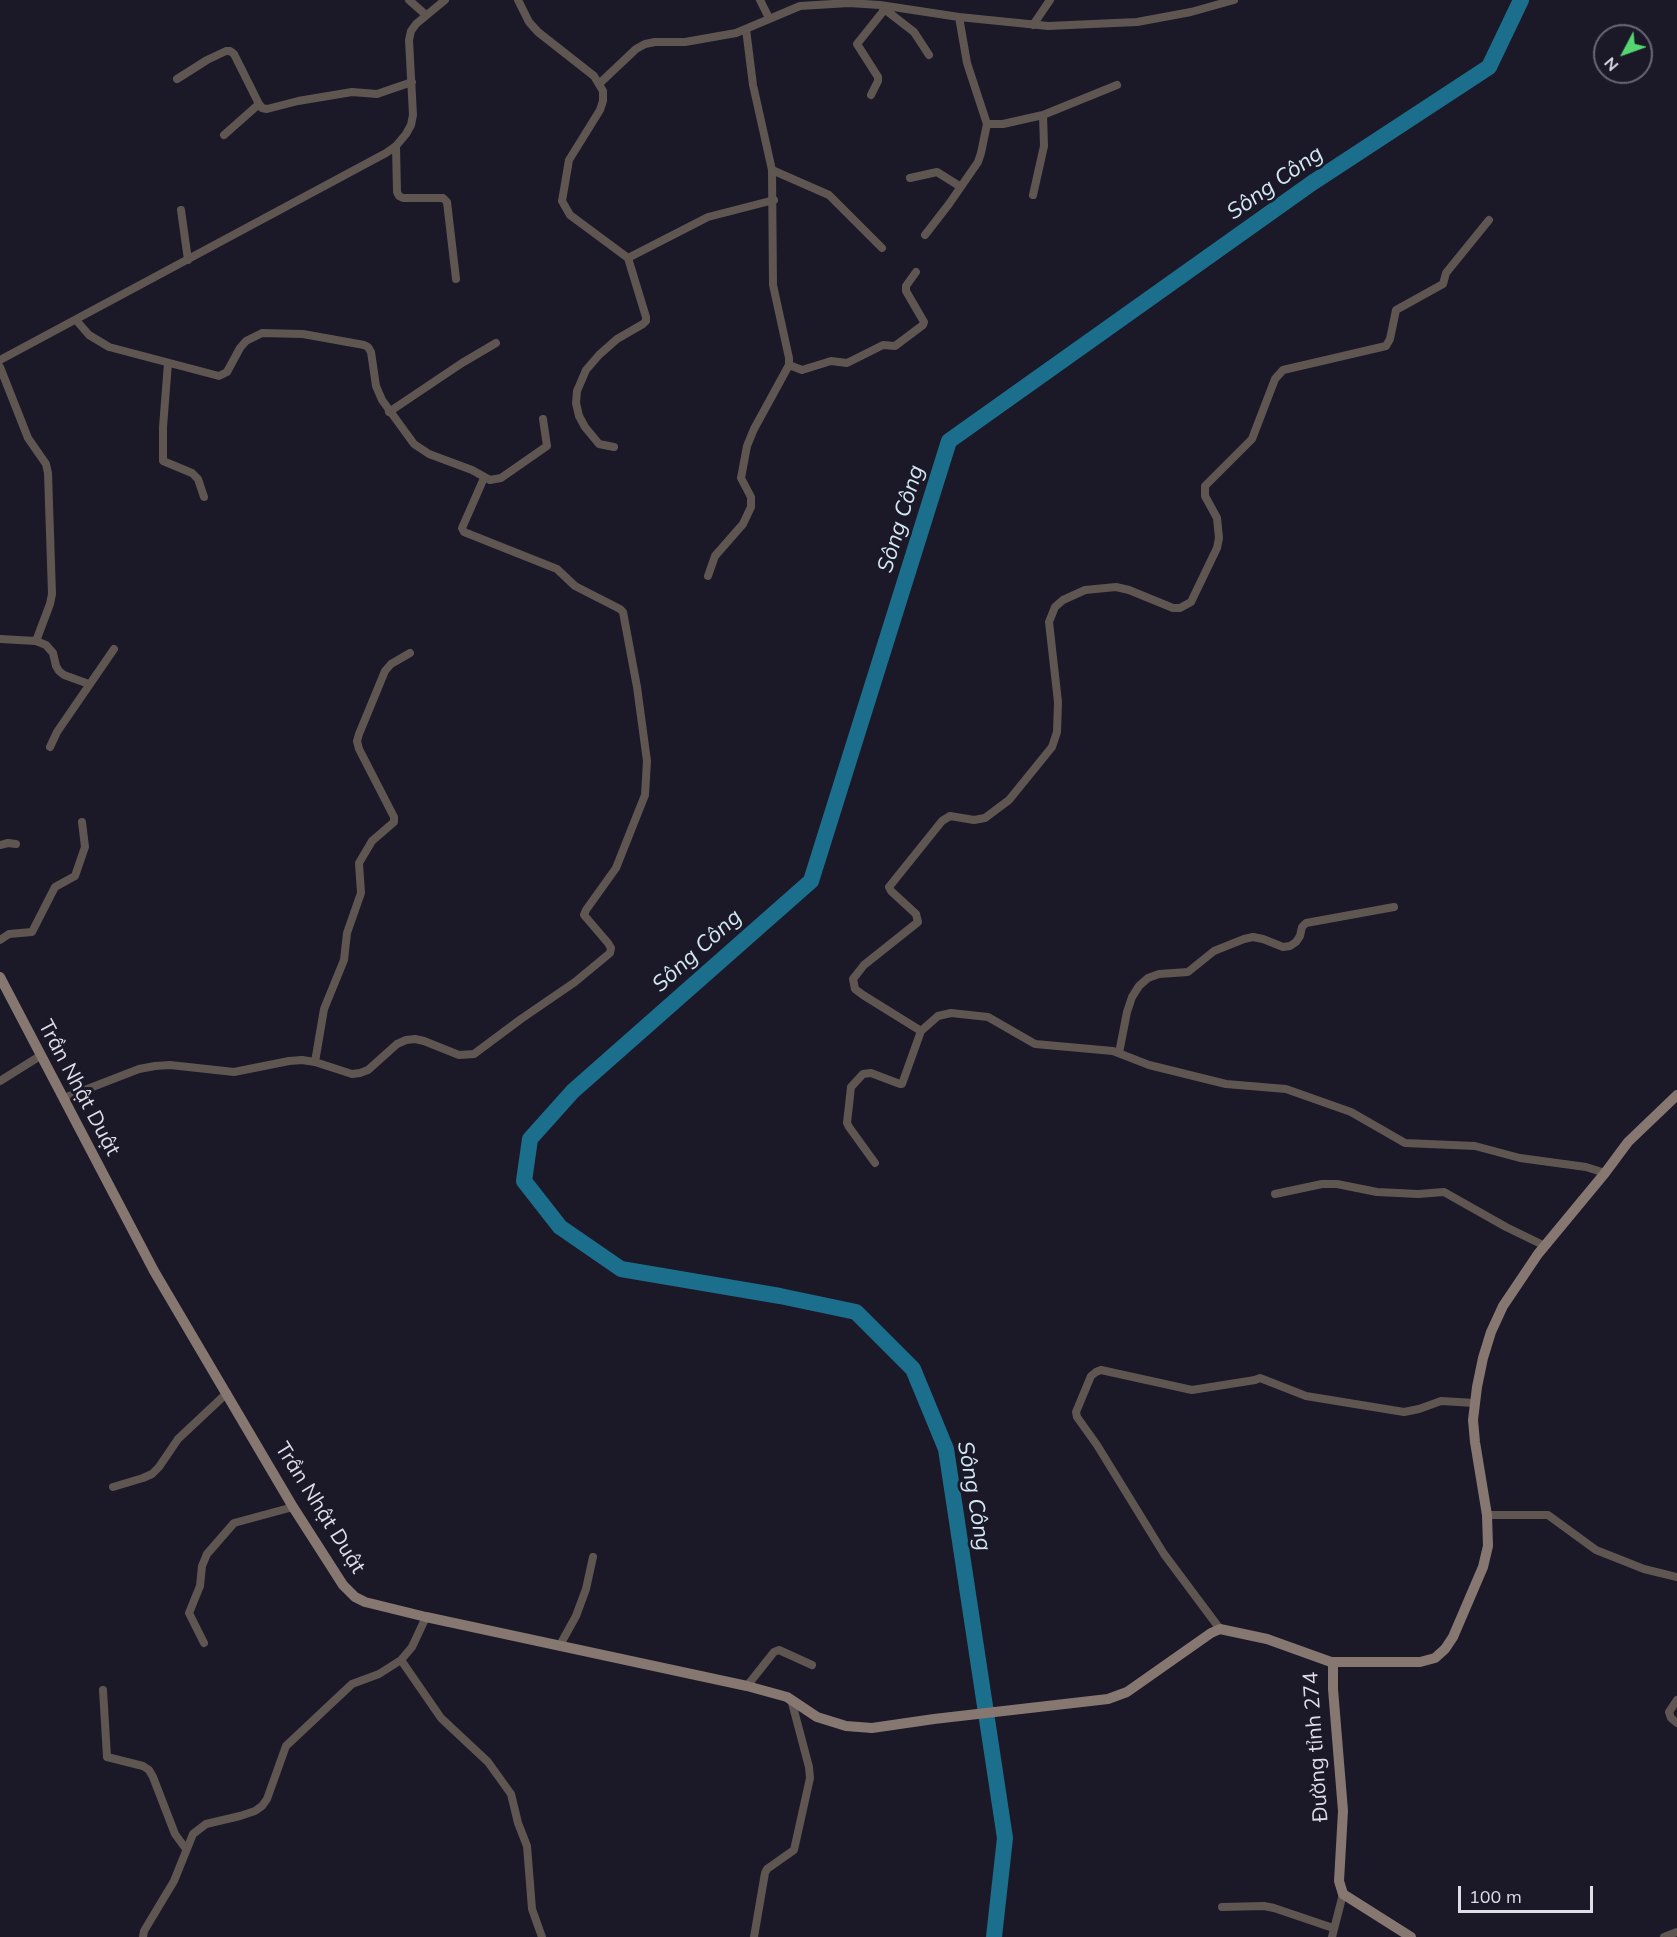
<!DOCTYPE html>
<meta charset="utf-8">
<style>
body{margin:0}
#map{position:relative;width:1677px;height:1937px;overflow:hidden;background:#1b1828;font-family:Mulish,sans-serif}
canvas{display:block}
.north{position:absolute;left:1593px;top:24px;width:60px;height:60px;box-sizing:border-box;background:#1b1828;border:2px solid #696775;border-radius:50%;rotate:229deg;font-size:16px;font-weight:700;line-height:24px;text-align:center;color:#dedde8}
.north::after{content:'';display:block;margin:auto;width:21px;height:27px;background:#55d671;clip-path:polygon(50% 0,100% 100%,50% 72%,0 100%)}
.scale{position:absolute;left:1458px;top:1886px;width:135px;height:27px;box-sizing:border-box;border:3px solid #dedde8;border-top:0;padding-left:8px;font-size:18px;line-height:21px;white-space:nowrap;color:#dedde8;-webkit-text-stroke:4px #1b1828;paint-order:stroke}
</style>
<div id="map">
<canvas width="1677" height="1937"></canvas>
<div class="north">N</div>
<div class="scale">100 m</div>
</div>
<script>
const context = document.querySelector('canvas').getContext('2d');
context.lineJoin = 'round';
function poly(rows) {
  const path = new Path2D();
  for (const r of rows) {
    path.moveTo(r[0], r[1]);
    for (let i = 2; i < r.length; i += 2) path.lineTo(r[i], r[i + 1]);
  }
  return path;
}
function stroke(path, color, width, dash) {
  context.strokeStyle = color;
  context.lineWidth = width;
  context.lineCap = dash ? 'butt' : 'round';
  context.setLineDash(dash || []);
  context.stroke(path);
}
function write(font, color, halo, rows, align = 'center') {
  context.font = font + ' Mulish,sans-serif';
  context.lineWidth = 6;
  context.setLineDash([]);
  context.textBaseline = 'middle';
  context.strokeStyle = halo;
  context.fillStyle = color;
  for (const [text, x, y, turn = 0] of rows) {
    context.save();
    context.translate(x, y);
    context.rotate((+turn || 0) * Math.PI / 180);
    context.textAlign = isNaN(turn) ? turn : align;
    if (halo) context.strokeText(text, 0, 0);
    context.fillText(text, 0, 0);
    context.restore();
  }
}
stroke(poly([
 [994,1937,1005,1838,946,1449,913,1369,856,1312,780,1296,621,1269,560,1227,524,1181,530,1139,573,1091,811,881,949,441,1312,183,1489,67,1521,0]
]), '#1b6f8c', 16);
stroke(poly([
 [409,0,426,15],
 [518,0,529,22,538,32,594,76,603,91,603,101,600,110,569,160,562,201,570,215,628,258,646,317,646,321,643,324,617,339,599,355,586,370,577,391,576,403,579,416,585,427,599,444,614,447],
 [760,0,769,18],
 [883,8,914,32,929,55],
 [1033,25,1050,0],
 [177,79,207,60,226,51,230,51,234,54,259,104,262,108,267,109,298,101,352,92,377,94,412,82],
 [600,83,636,49,645,44,655,42,685,42,736,33,800,6,849,3,880,5,959,17,1048,26,1137,22,1191,12,1234,0],
 [871,95,878,81,878,77,857,44,885,9],
 [987,124,1003,124,1043,115,1117,85],
 [224,135,259,104],
 [396,146,397,192,399,196,403,198,443,198,447,202,456,279],
 [772,170,829,195,882,248],
 [910,178,937,172,961,187],
 [1033,195,1044,146,1043,115],
 [181,210,188,260],
 [925,235,949,204,978,162,981,153,987,124,967,63,959,17],
 [628,258,708,217,774,200],
 [76,320,89,335,109,347,219,376,227,372,240,348,246,341,262,333,303,334,364,345,368,347,371,352,376,386,382,400,414,444,429,454,472,470,490,480,501,478,547,446,543,419],
 [0,360,386,153,396,146,406,134,411,125,413,115,409,40,411,31,416,24,445,0],
 [168,363,163,427,163,461,192,473,198,479,204,497],
 [789,365,802,370,831,361,847,363,883,345,895,346,923,325,924,322,906,291,906,286,916,272],
 [0,367,28,438,46,464,48,473,52,594,50,604,36,641],
 [389,412,462,363,496,343],
 [708,576,715,556,743,524,751,507,751,497,741,478,747,446,754,429,789,365,789,358,773,285,772,170,753,85,746,29],
 [0,639,36,641,46,645,53,653,56,666,59,671,64,675,89,684],
 [50,747,57,732,114,649],
 [0,845,8,843,16,844],
 [0,940,9,934,32,932,55,887,75,876,85,847,82,822],
 [921,1031,863,995,855,989,853,979,864,965,918,922,916,914,891,891,889,887,942,821,950,816,974,820,985,818,1009,800,1052,747,1057,732,1058,702,1049,622,1055,607,1063,600,1085,590,1116,587,1129,590,1173,608,1180,608,1191,602,1217,548,1219,538,1217,518,1205,496,1205,486,1252,439,1275,379,1283,370,1386,346,1390,339,1396,310,1443,284,1446,273,1489,220],
 [1119,1053,1127,1012,1132,997,1139,986,1148,978,1159,974,1188,972,1214,951,1244,939,1253,937,1263,939,1283,947,1290,946,1296,942,1300,936,1302,927,1306,923,1394,907],
 [315,1062,324,1009,344,960,347,933,361,893,359,863,372,841,394,822,394,817,359,749,357,741,359,734,385,671,391,664,410,653],
 [0,1081,40,1056],
 [64,1098,139,1069,155,1066,170,1065,234,1072,289,1061,302,1060,315,1062,352,1074,360,1073,368,1070,397,1044,406,1040,415,1039,424,1041,459,1055,474,1054,521,1019,575,982,610,953,611,948,608,943,584,915,586,910,616,868,645,795,647,761,637,687,623,612,620,609,575,586,557,569,464,532,462,528,484,478],
 [875,1163,849,1127,847,1123,851,1087,863,1074,871,1073,900,1084,902,1084,921,1031,938,1016,951,1013,988,1017,1035,1044,1113,1051,1149,1065,1226,1084,1286,1089,1351,1112,1405,1143,1475,1146,1520,1158,1586,1167,1605,1173],
 [1275,1194,1322,1184,1337,1184,1377,1192,1418,1194,1444,1192,1506,1227,1545,1246],
 [113,1487,143,1478,152,1474,159,1467,178,1439,227,1393],
 [1487,1515,1548,1515,1596,1550,1644,1569,1677,1577],
 [1220,1629,1164,1554,1097,1445,1077,1417,1076,1412,1091,1376,1096,1372,1101,1370,1192,1390,1255,1380,1260,1378,1306,1396,1404,1412,1419,1409,1441,1401,1475,1403],
 [204,1643,189,1613,200,1586,202,1566,207,1554,234,1523,293,1507],
 [560,1645,576,1616,586,1589,593,1557],
 [401,1660,441,1718,488,1762,511,1794,518,1823,527,1846,532,1909,542,1937],
 [747,1686,774,1652,779,1650,812,1665],
 [103,1690,107,1757,143,1766,149,1770,153,1777,175,1834,186,1849],
 [1677,1700,1669,1712,1671,1718,1677,1723],
 [1222,1907,1264,1906,1274,1908,1333,1928],
 [143,1937,144,1931,174,1881,193,1834,206,1824,240,1816,255,1811,262,1806,267,1799,286,1746,352,1684,379,1674,401,1660,412,1647,426,1617],
 [754,1937,765,1873,767,1869,794,1850,810,1778,809,1767,791,1699],
 [1332,1937,1343,1894],
 [1664,1937,1677,1932]
]), '#5f5652', 8);
stroke(poly([
 [0,977,154,1271,293,1507,343,1585,355,1597,365,1602,426,1617,747,1686,787,1697,817,1717,846,1726,872,1728,934,1719,1108,1699,1127,1692,1211,1633,1220,1629,1267,1639,1331,1662,1333,1664,1333,1689,1343,1811,1339,1881,1343,1894,1411,1937],
 [1331,1662,1420,1662,1435,1658,1445,1649,1453,1637,1483,1567,1488,1546,1487,1515,1475,1442,1473,1420,1477,1387,1483,1358,1491,1332,1503,1306,1538,1254,1605,1173,1628,1142,1677,1095]
]), '#867871', 10);
write('21px', '#dedde8', '#1b1828', [
 ["Trần Nhật Duật",79,1088,62],
 ["Trần Nhật Duật",320,1508,58],
 ["Đường tỉnh 274",1316,1747,-94]
]);
write('italic 22px', '#d2e9f3', '#1b1828', [
 ["Sông Công",1275,183,-35],
 ["Sông Công",901,519,-73],
 ["Sông Công",697,951,-42],
 ["Sông Công",974,1496,80]
]);
</script>
